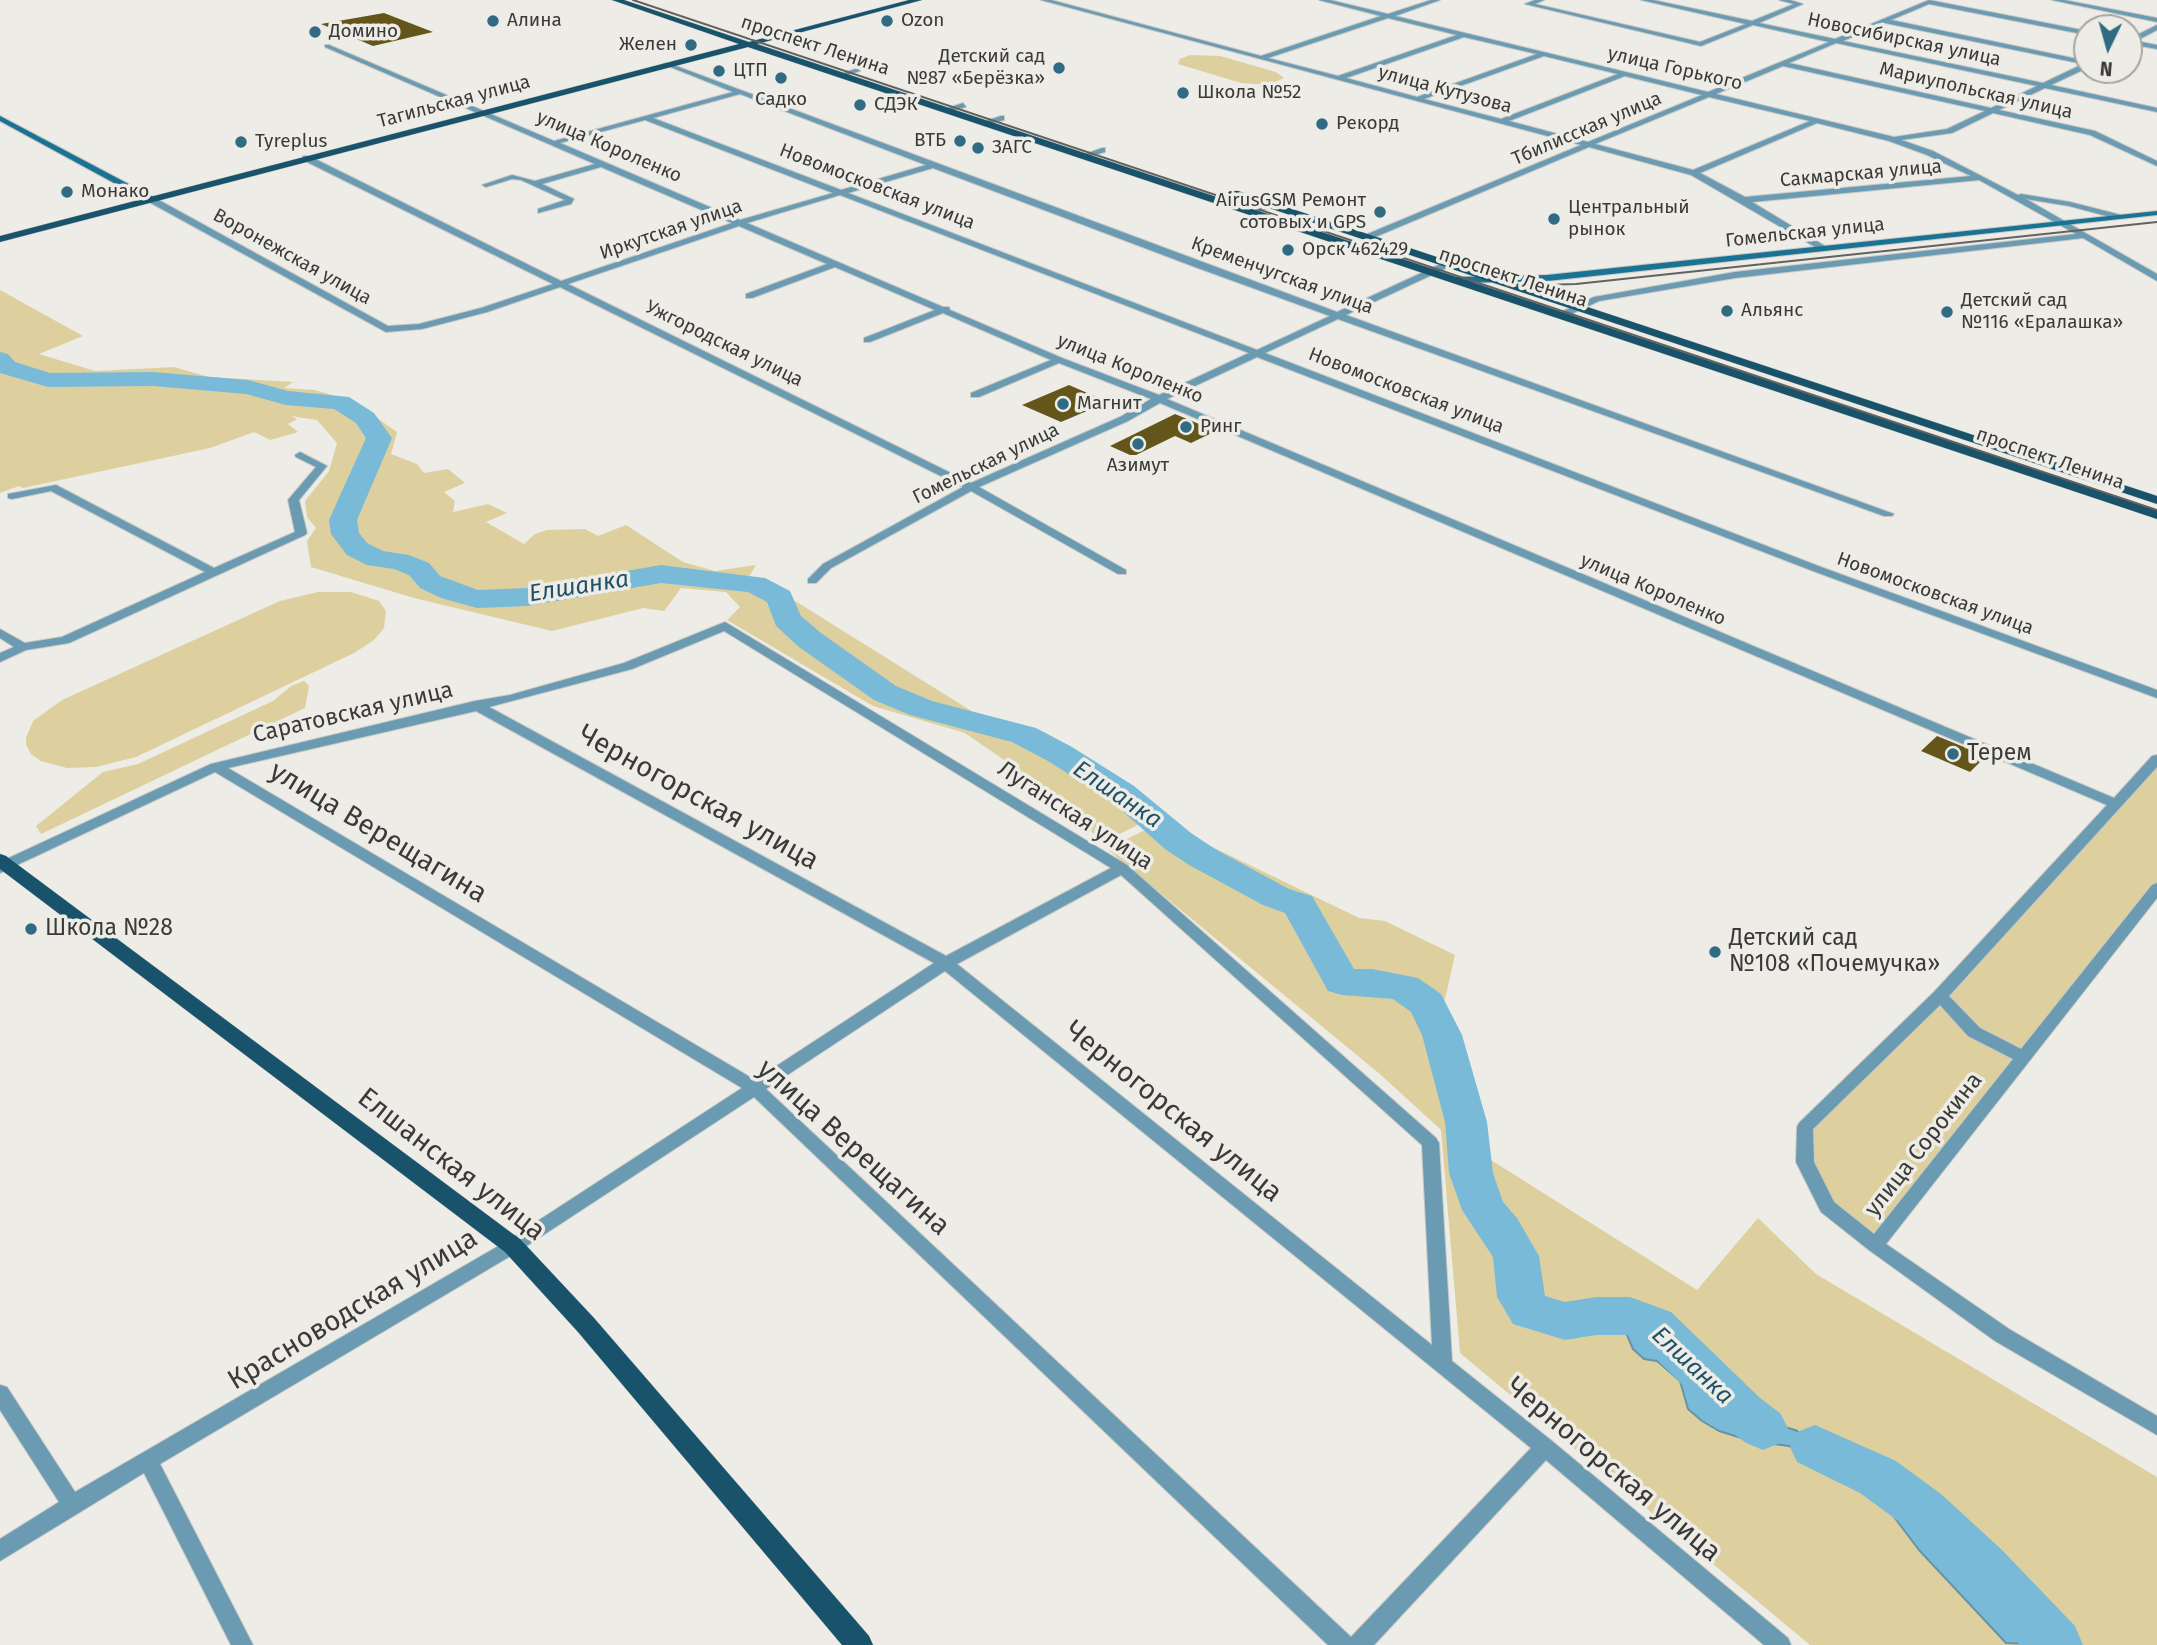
<!DOCTYPE html>
<meta charset="utf-8">
<style>
body{margin:0}
#map{position:relative;width:2157px;height:1645px;overflow:hidden;background:#edece6;font-family:"Fira Sans",sans-serif}
canvas{display:block}
.north{position:absolute;left:2073px;top:14px;width:70px;height:70px;box-sizing:border-box;background:#edece6;border:2px solid #a6a5a0;border-radius:50%;rotate:185deg;font-size:19px;font-weight:700;line-height:28px;text-align:center;color:#3b3a38}
.north::after{content:'';display:block;margin:auto;width:24px;height:32px;background:#306a83;clip-path:polygon(50% 0,100% 100%,50% 72%,0 100%)}
</style>
<div id="map">
<canvas width="2157" height="1645"></canvas>
<div class="north">N</div>
</div>
<script>
const context = document.querySelector('canvas').getContext('2d');
context.lineJoin = 'round';
function fillPath(path, color) {
  context.fillStyle = color;
  context.fill(path, 'evenodd');
}
function poly(rows) {
  const path = new Path2D();
  for (const r of rows) {
    path.moveTo(r[0], r[1]);
    for (let i = 2; i < r.length; i += 2) path.lineTo(r[i], r[i + 1]);
  }
  return path;
}
function stroke(path, color, width, dash) {
  context.strokeStyle = color;
  context.lineWidth = width;
  context.lineCap = dash ? 'butt' : 'round';
  context.setLineDash(dash || []);
  context.stroke(path);
}
function write(font, color, halo, rows, align = 'center') {
  context.font = font + ' "Fira Sans",sans-serif';
  context.lineWidth = 7;
  context.setLineDash([]);
  context.textBaseline = 'middle';
  context.strokeStyle = halo;
  context.fillStyle = color;
  for (const [text, x, y, turn = 0] of rows) {
    context.save();
    context.translate(x, y);
    context.rotate((+turn || 0) * Math.PI / 180);
    context.textAlign = isNaN(turn) ? turn : align;
    if (halo) context.strokeText(text, 0, 0);
    context.fillText(text, 0, 0);
    context.restore();
  }
}
fillPath(poly([
 [1190,55,1220,56,1276,72,1284,78,1269,85,1241,83,1178,64,1180,59],
 [0,290,83,336,39,354,95,371,174,367,209,377,293,382,284,388,315,390,353,401,397,432,391,454,417,464,424,473,448,469,465,483,444,492,455,501,453,512,488,504,507,513,486,522,524,544,535,534,547,530,585,529,598,536,626,525,683,562,715,571,756,565,745,583,757,589,776,589,1013,737,1121,785,1149,808,1141,812,1150,819,1101,843,1069,805,965,733,873,706,727,620,740,607,726,592,681,588,664,611,643,608,552,631,414,598,311,567,307,541,316,528,307,517,305,501,329,471,337,443,317,420,291,416,297,419,288,424,298,432,281,437,270,440,254,432,210,448,23,488,19,486,0,493],
 [318,592,351,592,379,601,386,611,384,628,374,640,354,653,136,757,96,767,67,768,41,761,31,754,26,745,26,738,33,721,62,700,280,601],
 [304,681,309,686,305,708,41,834,36,826,103,772,138,764,273,701,291,686],
 [2157,759,2157,888,1875,1245,1814,1184,1805,1127],
 [1161,822,1359,918,1385,921,1455,955,1443,1008,1448,1062,1464,1143,1697,1290,1758,1218,1816,1274,2157,1477,2157,1645,1810,1645,1460,1353,1441,1130,1381,1075,1107,849]
]), '#ddd09e');
const water = poly([
 [1631,1319,1654,1327,1707,1368,1716,1390,1761,1420,1795,1430,1834,1451,1909,1503,1953,1548,1967,1552,2028,1601,2032,1612,2031,1634,2050,1645,2006,1643,1919,1550,1891,1513,1828,1466,1789,1446,1751,1441,1719,1431,1702,1421,1688,1409,1680,1381,1657,1361,1644,1359,1633,1349,1621,1321,1631,1319]
]);
fillPath(water, '#79bad8');
stroke(water, '#6694a8', 2);
fillPath(poly([
 [0,352,8,354,15,362,50,373,153,372,248,380,288,391,349,397,374,413,392,438,357,520,359,533,367,543,383,551,409,555,429,563,440,576,478,590,528,588,661,565,765,578,790,591,801,616,821,633,896,686,932,701,1036,728,1072,747,1134,786,1191,833,1215,849,1289,889,1312,896,1354,969,1372,969,1418,978,1441,994,1462,1035,1487,1122,1493,1173,1503,1202,1517,1218,1539,1256,1545,1296,1565,1302,1596,1297,1630,1297,1671,1312,1760,1398,1780,1413,1788,1428,1780,1443,1763,1450,1746,1443,1726,1428,1637,1340,1627,1335,1596,1335,1565,1340,1513,1324,1497,1297,1493,1257,1462,1210,1449,1173,1445,1122,1422,1035,1411,1012,1393,999,1342,995,1328,991,1285,913,1263,905,1189,865,1165,849,1110,800,1048,761,1012,742,910,715,874,700,799,647,776,626,767,602,748,592,661,583,528,606,477,608,441,598,420,588,409,575,394,569,367,565,347,555,331,534,329,520,366,438,356,423,334,409,286,405,246,394,153,386,48,387,0,373,0,352],
 [1815,1425,1896,1461,1941,1494,2002,1550,2075,1626,2083,1645,2020,1645,1964,1584,1905,1526,1860,1493,1797,1462,1790,1447,1797,1432,1815,1425]
]), '#79bad8');
fillPath(poly([
 [384,13,433,32,373,46,321,24],
 [1069,385,1108,402,1061,422,1022,405],
 [1175,414,1216,431,1191,443,1175,436,1136,455,1130,455,1110,446],
 [1937,736,1986,756,1970,772,1921,751]
]), '#64561b');
const street = poly([
 [1041,0,1051,0,1261,56,1381,16,1319,0,1330,0,1388,14,1431,0,1440,0,1395,16,1708,92,1829,42,1753,25,1701,46,1525,4,1535,0,1544,0,1535,4,1700,42,1746,24,1641,0,1653,0,1752,21,1794,4,1779,0,1790,0,1803,4,1759,23,1835,39,1929,0,2087,31,2087,35,1929,4,1891,20,2087,61,2087,68,2051,85,2157,108,2157,112,2045,88,1999,110,2095,131,2157,161,2157,166,2090,135,1993,113,1952,133,1901,140,1933,151,2018,195,2021,194,2070,202,2121,215,2122,217,2118,219,2069,206,2026,199,2157,274,2157,281,2083,238,1735,278,1599,301,1565,317,1559,317,1559,313,1594,297,1735,272,2076,234,1979,180,1752,202,1825,246,1826,248,1822,251,1691,175,1589,147,1368,240,1365,239,1365,235,1581,145,1041,0],
 [1388,18,1457,35,1338,76,1268,58,1388,18],
 [1885,23,2083,64,2043,83,1843,41,1885,23],
 [1464,37,1537,54,1417,97,1346,78,1464,37],
 [1836,43,2037,86,1991,108,1789,63,1836,43],
 [1544,56,1618,74,1501,119,1424,99,1544,56],
 [1783,66,1985,111,1947,129,1894,137,1716,94,1783,66],
 [1625,76,1702,95,1588,142,1509,121,1625,76],
 [1709,97,1810,121,1693,170,1595,144,1709,97],
 [1817,123,1889,141,1927,155,1971,176,1745,197,1700,173,1817,123],
 [2052,0,2064,0,2157,18,2157,22,2052,0],
 [2157,25,2157,30,2136,41,2157,45,2157,49,2129,44,2129,39,2157,25],
 [325,45,329,45,554,141,733,92,663,64,668,63,1337,312,1445,262,1451,262,1451,266,1346,315,1894,514,1892,516,1884,516,1338,319,1265,353,1821,567,2157,690,2157,698,1813,571,1257,357,1167,399,2114,798,2152,756,2157,755,2157,767,1949,996,1980,1028,2021,1049,2152,885,2157,883,2157,898,1886,1244,2009,1329,2157,1416,2157,1435,1995,1341,1869,1250,1821,1212,1796,1162,1797,1127,1799,1123,1934,992,2107,805,1160,403,1128,421,979,487,1126,570,1126,574,1118,574,971,491,831,568,816,583,808,583,808,579,823,564,963,487,560,287,487,312,422,329,386,332,149,202,149,198,155,198,388,326,419,324,481,308,553,284,303,160,303,156,309,156,561,281,732,223,601,167,542,184,574,199,571,204,538,213,538,209,565,200,521,180,512,179,486,187,482,185,512,175,535,181,595,164,325,47,325,45],
 [740,94,926,165,841,190,653,118,740,94],
 [645,120,833,193,740,220,560,143,645,120],
 [933,168,1195,267,1330,316,1257,350,848,193,933,168],
 [840,195,1249,353,1159,395,1062,358,950,310,949,307,943,307,747,223,840,195],
 [739,226,827,264,746,294,746,298,752,298,835,267,935,310,864,338,864,342,870,342,943,313,1051,360,971,393,971,397,979,397,1059,363,1151,399,1120,417,971,483,568,284,739,226],
 [1940,1005,1968,1036,2013,1059,1874,1234,1834,1202,1814,1162,1813,1129,1940,1005],
 [858,68,860,71,841,77,838,75,858,68],
 [963,103,966,107,946,112,942,110,963,103],
 [1001,116,1004,116,1004,120,984,125,980,123,1001,116],
 [1102,148,1105,148,1105,152,1084,158,1080,156,1102,148],
 [1270,203,1273,203,1273,207,1252,214,1248,212,1270,203],
 [300,452,327,466,299,500,307,533,305,535,69,643,26,650,0,662,0,653,14,647,0,638,0,629,25,643,62,637,205,572,51,491,12,499,8,498,8,494,56,485,214,568,295,532,288,500,316,467,296,457,295,455,300,452],
 [725,622,1127,865,1436,1138,1439,1143,1452,1361,1552,1441,1788,1638,1791,1645,1764,1645,1546,1460,1374,1645,1328,1645,754,1097,519,1251,160,1464,253,1645,231,1645,144,1473,0,1561,0,1539,59,1502,0,1410,0,1385,7,1387,75,1492,507,1241,742,1088,215,772,0,873,0,862,211,764,475,701,510,695,624,663,725,622],
 [724,631,1111,868,946,956,489,707,632,669,724,631],
 [476,711,934,963,755,1080,228,768,476,711],
 [1121,875,1422,1145,1432,1345,957,964,1121,875],
 [945,971,1531,1448,1351,1637,766,1089,945,971]
]);
const secondary = poly([
 [0,116,155,198,156,200,149,202,0,121,0,116],
 [2157,211,2157,215,1547,281,1456,283,1452,280,1456,277,1547,275,2157,211]
]);
const primary = poly([
 [612,0,624,0,749,42,909,0,922,0,757,44,2157,510,2157,519,748,47,0,242,0,236,739,44,612,0],
 [1230,191,1238,191,2157,496,2157,504,1230,195,1230,191],
 [0,854,6,856,521,1240,594,1318,869,1636,873,1645,842,1645,578,1332,505,1252,0,869,0,854]
]);
stroke(street, '#c9c8c3', 2);
stroke(secondary, '#c9c8c3', 2);
stroke(primary, '#c9c8c3', 1);
fillPath(street, '#6a9bb2');
fillPath(secondary, '#1a7395');
fillPath(primary, '#18536b');
stroke(poly([
 [633,0,2157,510],
 [1506,286,1576,284,2157,222]
]), '#636260', 2);
for (const [x, y, r, color] of [
 [493,21,7,"#306a83"],
 [887,21,7,"#306a83"],
 [315,32,7,"#306a83"],
 [691,45,7,"#306a83"],
 [1059,68,7,"#306a83"],
 [719,71,7,"#306a83"],
 [781,78,7,"#306a83"],
 [1183,93,7,"#306a83"],
 [860,105,7,"#306a83"],
 [1322,124,7,"#306a83"],
 [960,141,7,"#306a83"],
 [241,142,7,"#306a83"],
 [978,148,7,"#306a83"],
 [67,192,7,"#306a83"],
 [1380,212,7,"#306a83"],
 [1554,219,7,"#306a83"],
 [1288,250,7,"#306a83"],
 [1727,311,7,"#306a83"],
 [1947,312,7,"#306a83"],
 [1063,404,7,"#306a83"],
 [1186,427,7,"#306a83"],
 [1138,444,7,"#306a83"],
 [1953,754,7,"#306a83"],
 [31,929,7,"#306a83"],
 [1715,952,7,"#306a83"]
]) {
  const dot = new Path2D();
  dot.arc(x, y, r, 0, 2 * Math.PI);
  context.fillStyle = color;
  context.fill(dot);
  stroke(dot, '#edece6', 2.5);
}
write('19px', '#3b3a38', '#edece6', [
 ["Алина",507,21],
 ["Ozon",901,21],
 ["Домино",329,32],
 ["Желен",677,45,"right"],
 ["Детский сад",1045,57,"right"],
 ["№87 «Берёзка»",1045,79,"right"],
 ["ЦТП",733,71],
 ["Школа №52",1197,93],
 ["Садко",781,100,"center"],
 ["СДЭК",874,105],
 ["Рекорд",1336,124],
 ["ВТБ",946,141,"right"],
 ["Tyreplus",255,142],
 ["ЗАГС",992,148],
 ["Монако",81,192],
 ["AirusGSM Ремонт",1366,201,"right"],
 ["сотовых и GPS",1366,223,"right"],
 ["Центральный",1568,208],
 ["рынок",1568,230],
 ["Орск 462429",1302,250],
 ["Детский сад",1961,301],
 ["№116 «Ералашка»",1961,323],
 ["Альянс",1741,311],
 ["Магнит",1077,404],
 ["Ринг",1200,427],
 ["Азимут",1138,466,"center"]
], 'left');
write('19px', '#3b3a38', '#edece6', [
 ["Новосибирская улица",1904,40,12],
 ["проспект Ленина",815,46,18],
 ["улица Горького",1675,69,13],
 ["улица Кутузова",1445,90,15],
 ["Мариупольская улица",1976,91,13],
 ["Тагильская улица",454,102,-15],
 ["Тбилисская улица",1587,129,-23],
 ["улица Короленко",609,147,23],
 ["Сакмарская улица",1861,174,-5],
 ["Новомосковская улица",877,187,21],
 ["Иркутская улица",671,230,-19],
 ["Гомельская улица",1805,233,-6],
 ["Воронежская улица",292,257,29],
 ["Кременчугская улица",1282,276,20],
 ["проспект Ленина",1513,278,18],
 ["Ужгородская улица",724,344,26],
 ["улица Короленко",1130,369,22],
 ["Новомосковская улица",1406,391,21],
 ["проспект Ленина",2050,459,19],
 ["Гомельская улица",986,464,-26],
 ["улица Короленко",1653,590,23],
 ["Новомосковская улица",1935,594,20]
]);
write('23px', '#3b3a38', '#edece6', [
 ["Саратовская улица",353,713,-13],
 ["Луганская улица",1075,816,33],
 ["улица Сорокина",1924,1145,-52]
]);
write('23px', '#3b3a38', '#edece6', [
 ["Терем",1967,754],
 ["Школа №28",45,929],
 ["Детский сад",1729,939],
 ["№108 «Почемучка»",1729,965]
], 'left');
write('italic 24px', '#1e5268', '#edece6', [
 ["Елшанка",579,587,-9],
 ["Елшанка",1117,795,34],
 ["Елшанка",1692,1366,43]
]);
write('28px', '#3b3a38', '#edece6', [
 ["Черногорская улица",698,798,29],
 ["улица Верещагина",378,833,31],
 ["Черногорская улица",1173,1112,39],
 ["улица Верещагина",853,1148,42],
 ["Елшанская улица",451,1165,38],
 ["Красноводская улица",353,1310,-31],
 ["Черногорская улица",1613,1470,40]
]);
</script>
